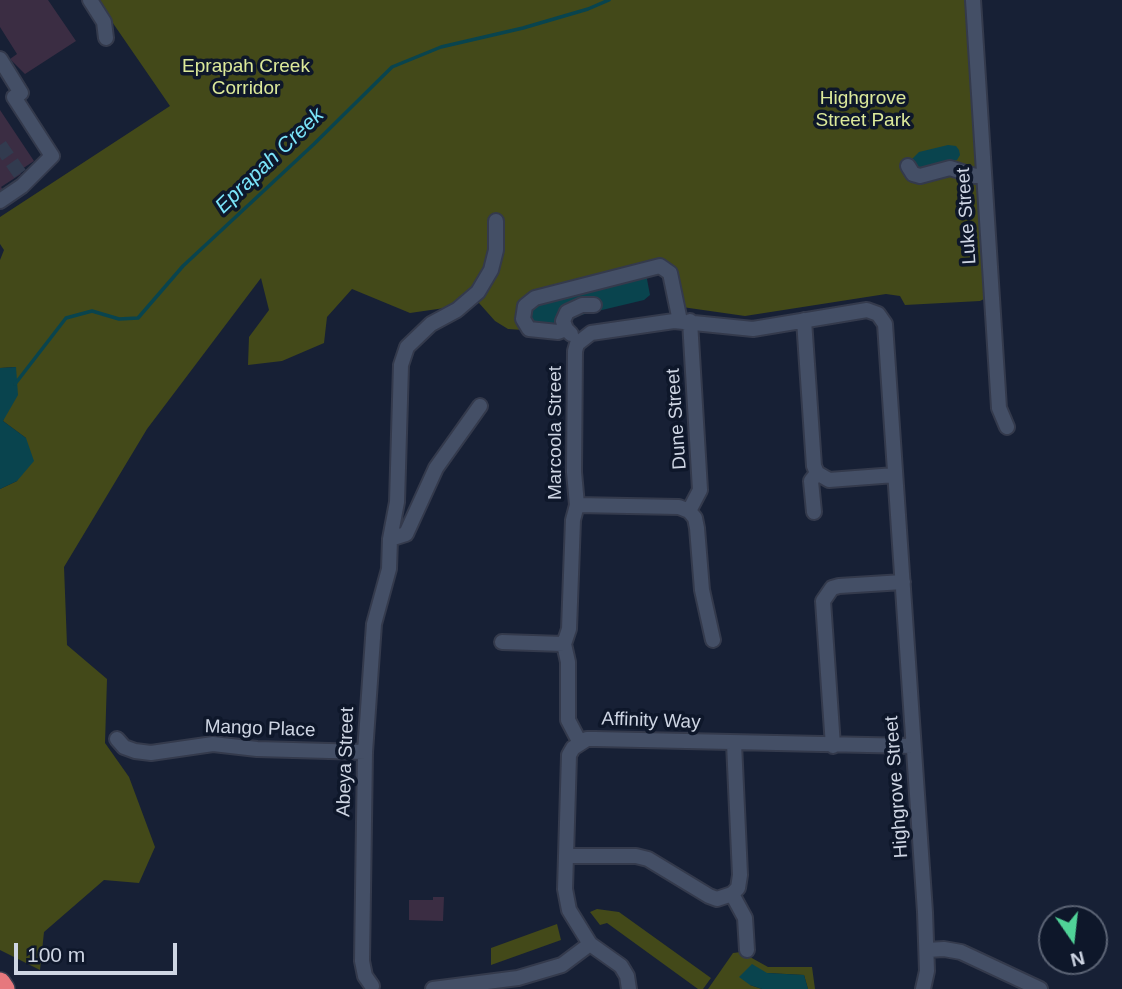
<!DOCTYPE html>
<style>
body{margin:0}
#map{position:relative;width:1122px;height:989px;overflow:hidden;background:#172035;font-family:Arial,sans-serif}
canvas{display:block}
.north{position:absolute;left:1038px;top:905px;width:70px;height:70px;box-sizing:border-box;background:#0e172a;border:2px solid #5b6374;border-radius:50%;rotate:166deg;font-size:19px;font-weight:700;line-height:28px;text-align:center;color:#ced5e3}
.north::after{content:'';display:block;margin:auto;width:24px;height:32px;background:#50d398;clip-path:polygon(50% 0,100% 100%,50% 72%,0 100%)}
.scale{position:absolute;left:14px;top:943px;width:163px;height:32px;box-sizing:border-box;border:4px solid #ced5e3;border-top:0;padding-left:9px;font-size:21px;line-height:24px;white-space:nowrap;color:#ced5e3;-webkit-text-stroke:5px #0e172a;paint-order:stroke}
</style>
<div id="map">
<canvas width="1122" height="989"></canvas>
<div class="north">N</div>
<div class="scale">100 m</div>
</div>
<script>
const context = document.querySelector('canvas').getContext('2d');
context.lineJoin = 'round';
function fillPath(path, color) {
  context.fillStyle = color;
  context.fill(path, 'evenodd');
}
function poly(rows) {
  const path = new Path2D();
  for (const r of rows) {
    path.moveTo(r[0], r[1]);
    for (let i = 2; i < r.length; i += 2) path.lineTo(r[i], r[i + 1]);
  }
  return path;
}
function stroke(path, color, width, dash) {
  context.strokeStyle = color;
  context.lineWidth = width;
  context.lineCap = dash ? 'butt' : 'round';
  context.setLineDash(dash || []);
  context.stroke(path);
}
function write(font, color, halo, rows, align = 'center') {
  context.font = font + ' Arial,sans-serif';
  context.lineWidth = 7;
  context.setLineDash([]);
  context.textBaseline = 'middle';
  context.strokeStyle = halo;
  context.fillStyle = color;
  for (const [text, x, y, turn = 0] of rows) {
    context.save();
    context.translate(x, y);
    context.rotate((+turn || 0) * Math.PI / 180);
    context.textAlign = isNaN(turn) ? turn : align;
    if (halo) context.strokeText(text, 0, 0);
    context.fillText(text, 0, 0);
    context.restore();
  }
}
fillPath(poly([
 [97,0,966,0,986,298,980,301,905,305,900,296,886,294,745,316,682,307,668,264,523,330,508,329,495,321,479,303,410,313,352,289,327,317,324,343,282,361,248,365,249,337,269,310,261,278,147,429,64,567,67,645,107,679,105,743,129,777,155,847,139,883,104,880,44,932,40,970,0,950,0,489,17,481,26,438,3,421,16,367,0,368,0,260,4,250,0,244,0,217,170,106],
 [597,909,619,912,711,978,703,989,698,989,607,923,600,925,590,912],
 [557,924,561,940,491,965,491,948],
 [741,952,768,967,812,967,815,989,808,989,804,975,767,973,750,985,762,989,708,989,733,953]
]), '#434919');
fillPath(poly([
 [948,145,956,146,959,150,960,155,957,160,916,169,909,162,919,152],
 [646,274,650,295,644,300,581,315,554,328,532,326,528,312,535,304],
 [16,367,18,395,3,421,26,438,34,461,17,481,0,489,0,368],
 [752,964,767,973,804,975,808,989,762,989,750,985,739,977]
]), '#09444e');
stroke(poly([
 [15,384,66,318,92,311,119,319,138,318,183,266,314,144,392,67,441,47,523,28,588,9,609,0]
]), '#09444e', 3.5);
fillPath(poly([
 [0,0,48,0,76,41,25,74,10,59,17,54,0,27],
 [0,110,34,161,19,171,21,174,1,187,4,191,0,194],
 [433,897,444,897,443,921,409,920,409,900,433,900]
]), '#3b2d43');
stroke(poly([
 [0,145,20,174]
]), '#323b4f', 14, [14, 7]);
const minor = poly([
 [90,0,104,22,106,38],
 [973,0,999,408,1007,427],
 [0,59,21,93,14,97,52,156,22,186,0,201],
 [908,166,913,174,920,176,950,168,975,176,984,175],
 [804,320,814,466,817,473,829,480,895,475],
 [566,329,558,332,529,329,523,319,525,306,535,298,660,266,670,273,680,321],
 [571,334,566,329,563,321,567,312,582,305,594,305],
 [577,505,679,507,689,511,695,518,697,528,702,590,713,640],
 [689,511,700,490,690,321],
 [814,512,811,481,817,473],
 [390,539,406,534,436,468,480,406],
 [502,642,564,644],
 [117,739,124,747,135,751,151,753,213,744,257,749,365,752],
 [580,743,568,720,568,662,564,644,569,629,573,520,577,505,574,472,575,351,577,344,591,333,674,321,753,329,867,310,878,314,885,324,925,912,927,971,923,989],
 [833,746,823,601,832,588,839,586,903,582],
 [567,856,636,856,648,859,709,896,717,899,732,894,738,888,740,875,734,743],
 [732,894,745,918,747,950],
 [927,950,944,949,961,952,1040,989],
 [372,986,365,976,362,961,365,752,374,624,389,569,390,539,397,502,401,365,407,347,431,324,457,310,478,292,491,270,496,250,496,221],
 [433,989,518,978,562,965,590,944],
 [629,989,627,976,621,966,590,944,569,910,565,889,569,755,573,748,587,739,595,739,913,746]
]);
const highway = poly([
 [0,983,4,989]
]);
stroke(minor, '#343a4c', 18);
stroke(highway, '#343a4c', 24);
stroke(minor, '#444f66', 14);
stroke(highway, '#e6787d', 21);
write('19px', '#dce99a', '#0e172a', [
 ["Eprapah Creek",246,67],
 ["Corridor",246,89],
 ["Highgrove",863,99],
 ["Street Park",863,121]
]);
write('19px', '#ced5e3', '#0e172a', [
 ["Luke Street",967,216,-94],
 ["Dune Street",677,419,-94],
 ["Marcoola Street",556,433,-90],
 ["Affinity Way",651,721,2],
 ["Mango Place",260,729,2],
 ["Abeya Street",346,762,-88],
 ["Highgrove Street",897,787,-94]
]);
write('italic 21px', '#7be5fa', '#0e172a', [
 ["Eprapah Creek",270,161,-44]
]);
</script>
